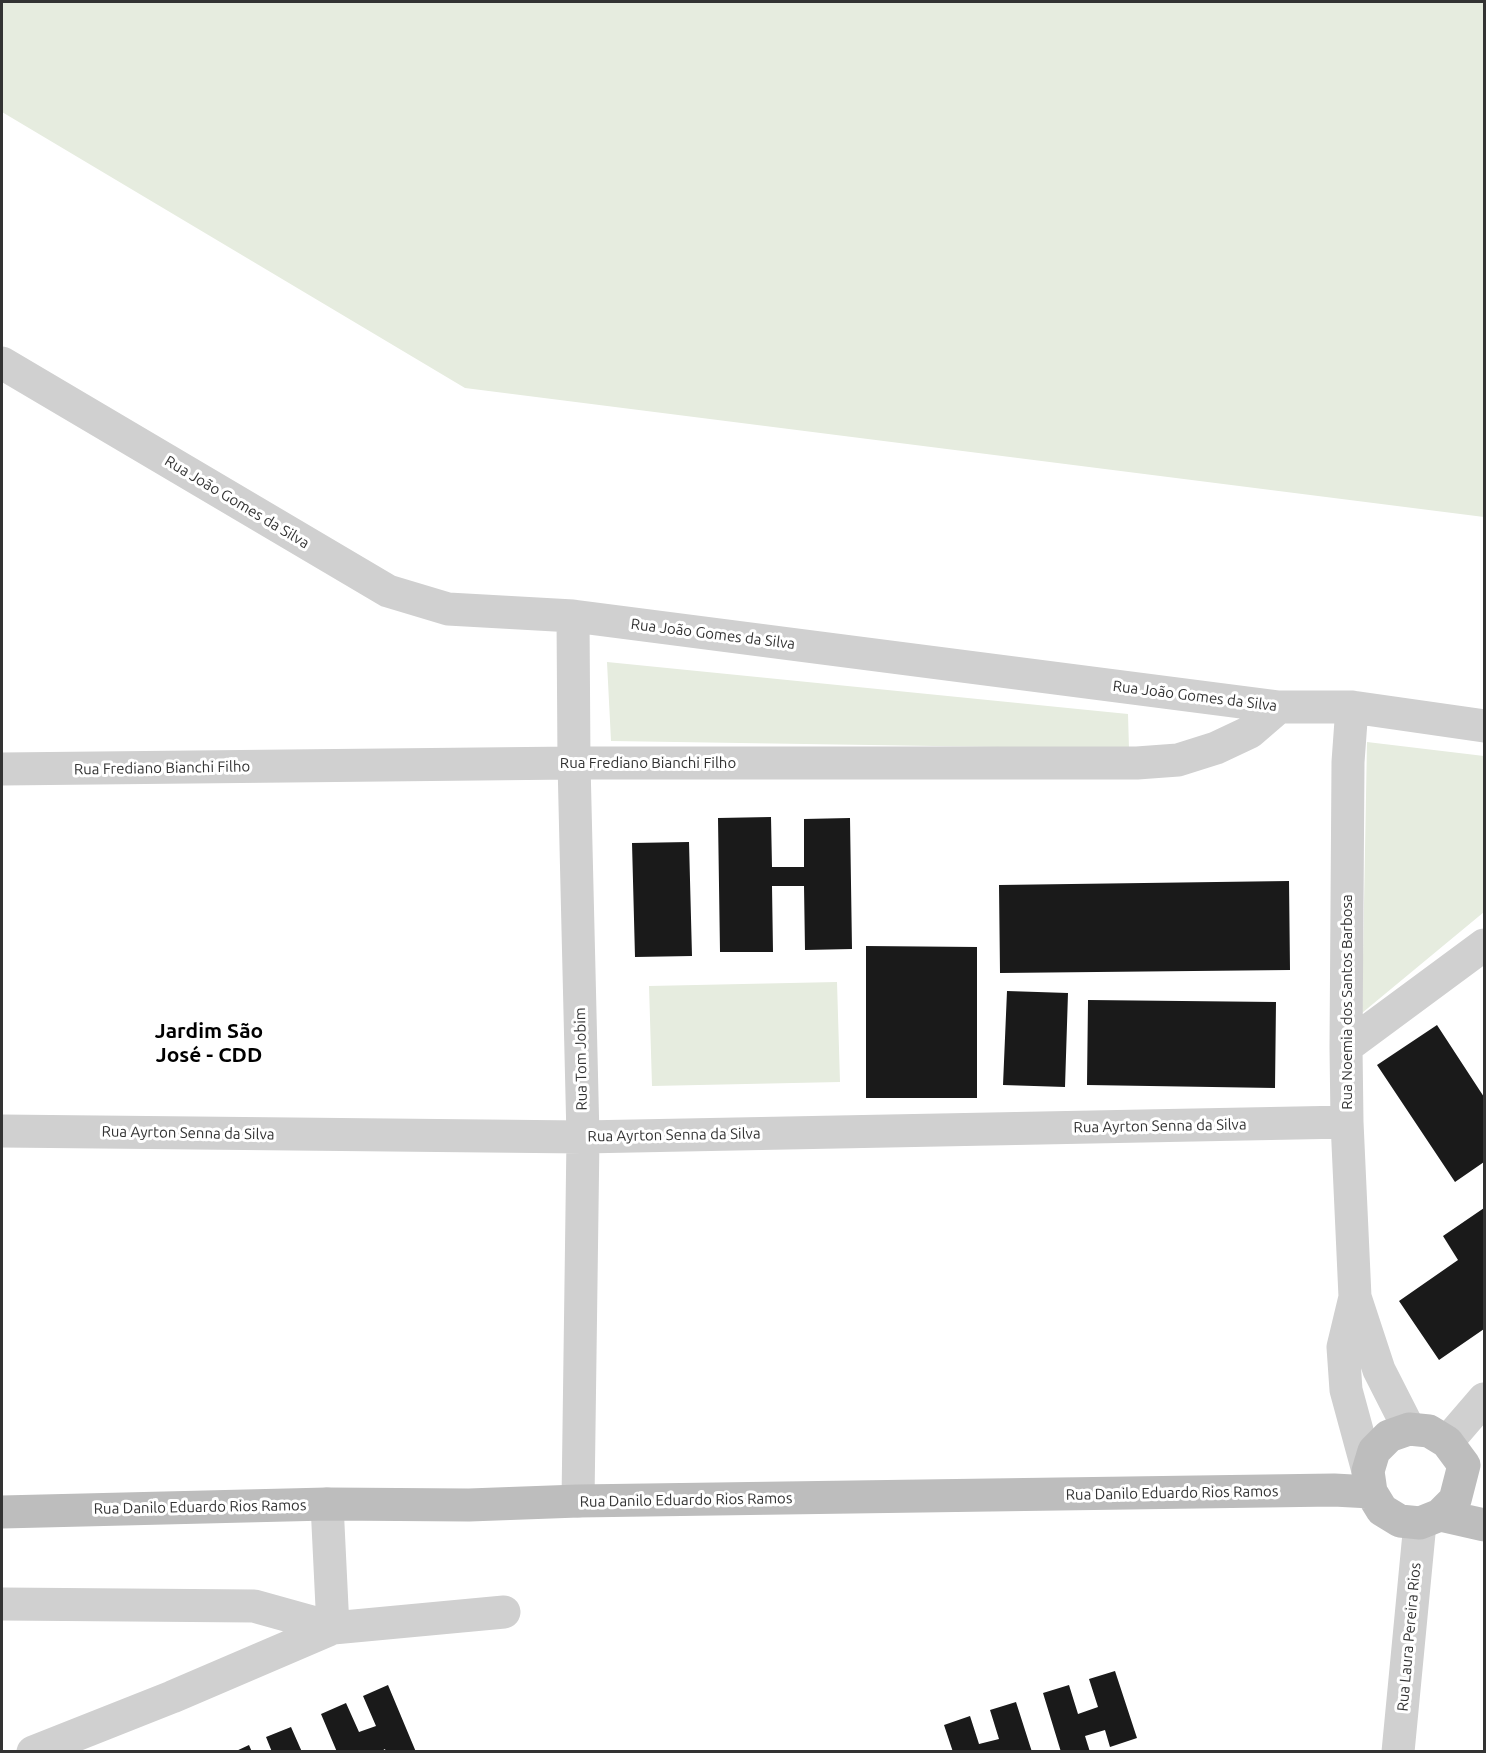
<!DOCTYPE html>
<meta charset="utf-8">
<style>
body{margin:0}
#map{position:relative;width:1486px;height:1753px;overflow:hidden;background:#fff;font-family:Ubuntu,sans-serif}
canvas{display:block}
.frame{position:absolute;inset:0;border:3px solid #333;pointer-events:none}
</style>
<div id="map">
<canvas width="1486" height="1753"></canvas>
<div class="frame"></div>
</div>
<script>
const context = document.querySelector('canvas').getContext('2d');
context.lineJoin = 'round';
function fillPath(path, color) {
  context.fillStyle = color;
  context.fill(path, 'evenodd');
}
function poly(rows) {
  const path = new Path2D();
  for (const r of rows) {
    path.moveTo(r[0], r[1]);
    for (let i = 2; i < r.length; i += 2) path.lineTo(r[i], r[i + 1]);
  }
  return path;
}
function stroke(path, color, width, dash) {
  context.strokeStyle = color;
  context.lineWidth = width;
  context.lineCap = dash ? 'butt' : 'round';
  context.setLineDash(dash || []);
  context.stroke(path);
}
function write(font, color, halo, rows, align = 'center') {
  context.font = font + ' Ubuntu,sans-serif';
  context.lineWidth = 6;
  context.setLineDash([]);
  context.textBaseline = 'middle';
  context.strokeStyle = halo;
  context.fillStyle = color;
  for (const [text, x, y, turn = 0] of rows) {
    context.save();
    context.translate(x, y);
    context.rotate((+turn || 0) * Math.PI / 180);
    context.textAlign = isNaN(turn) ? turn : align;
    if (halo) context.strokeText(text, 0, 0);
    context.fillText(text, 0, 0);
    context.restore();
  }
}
fillPath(poly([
 [2,2,1484,2,1484,517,465,388,2,112],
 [607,662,1128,714,1129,749,611,741],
 [1367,742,1484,756,1484,912,1362,1013],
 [837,982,840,1082,652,1086,649,986]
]), '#e6ecdf');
fillPath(poly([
 [771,817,772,867,804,867,804,819,850,818,852,949,805,950,804,886,772,886,773,952,720,952,718,818],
 [689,842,692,956,635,957,632,843],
 [1289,881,1290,970,1000,973,999,885],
 [866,946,977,947,977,1098,866,1098],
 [1007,991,1068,993,1065,1087,1003,1085],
 [1088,1000,1276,1002,1275,1088,1087,1085],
 [1437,1025,1484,1097,1484,1162,1455,1182,1377,1065],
 [1484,1208,1484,1329,1439,1360,1399,1301,1458,1260,1443,1236],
 [1115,1671,1137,1738,1110,1747,1105,1730,1085,1736,1090,1752,1061,1752,1043,1693,1069,1685,1078,1714,1098,1707,1089,1679],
 [388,1685,416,1752,386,1752,385,1749,380,1752,337,1752,321,1714,346,1703,359,1732,376,1726,363,1696],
 [1016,1702,1032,1752,953,1752,944,1725,970,1716,979,1744,999,1739,990,1710],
 [291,1727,302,1752,272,1752,266,1737],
 [249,1745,252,1752,234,1752]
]), '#1a1a1a');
stroke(poly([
 [2,363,388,591,448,609,573,616,1279,707,1352,707,1484,726],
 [573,616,574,763,583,1137,578,1501],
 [1352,707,1348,762,1346,1047,1347,1122,1355,1297,1379,1370,1409,1429],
 [2,769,574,763,1137,763,1178,760,1216,748,1250,732,1279,707],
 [1346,1047,1484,945],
 [2,1131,583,1137,1347,1122],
 [1355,1297,1343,1347,1346,1390,1368,1471],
 [1447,1442,1484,1399],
 [2,1604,254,1606,333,1628,327,1504],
 [33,1752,172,1697,333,1628,504,1612],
 [1398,1752,1420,1523]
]), '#d0d0d0', 33);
stroke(poly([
 [1409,1429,1429,1431,1447,1442,1464,1465,1455,1500,1440,1515,1420,1523,1400,1521,1382,1510,1371,1492,1368,1471,1374,1451,1389,1436,1409,1429],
 [2,1512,327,1504,469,1505,578,1501,1334,1490,1371,1492],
 [1440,1515,1484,1525]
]), '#bdbdbd', 33);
write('15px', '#333', '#fff', [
 ["Rua João Gomes da Silva",237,502,31],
 ["Rua João Gomes da Silva",713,634,7],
 ["Rua João Gomes da Silva",1195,696,7],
 ["Rua Frediano Bianchi Filho",648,763],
 ["Rua Frediano Bianchi Filho",162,768,-1],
 ["Rua Noemia dos Santos Barbosa",1347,1002,-90],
 ["Rua Tom Jobim",581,1059,-91],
 ["Rua Ayrton Senna da Silva",1160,1126,-1],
 ["Rua Ayrton Senna da Silva",188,1133,1],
 ["Rua Ayrton Senna da Silva",674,1135,-1],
 ["Rua Danilo Eduardo Rios Ramos",1172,1493,-1],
 ["Rua Danilo Eduardo Rios Ramos",686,1500,-1],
 ["Rua Danilo Eduardo Rios Ramos",200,1507,-1],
 ["Rua Laura Pereira Rios",1409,1637,-85]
]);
write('bold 21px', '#000', '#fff', [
 ["Jardim São",209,1031],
 ["José - CDD",209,1055]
]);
</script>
